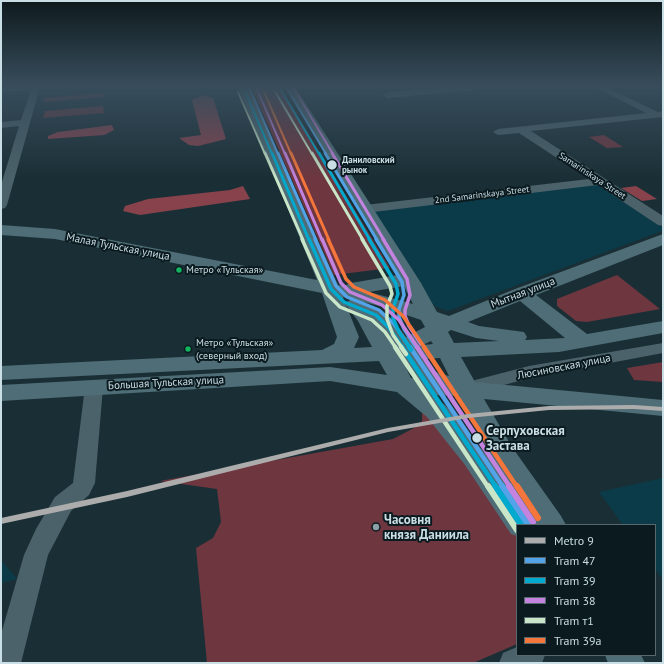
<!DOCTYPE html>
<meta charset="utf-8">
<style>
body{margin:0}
#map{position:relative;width:664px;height:664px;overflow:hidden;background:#1a2f35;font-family:"PT Sans",sans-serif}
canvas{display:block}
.frame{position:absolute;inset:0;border:2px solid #cadee5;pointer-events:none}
.legend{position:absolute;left:516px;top:524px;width:140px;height:132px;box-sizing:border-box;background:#0b1a1f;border:1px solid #57686e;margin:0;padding:5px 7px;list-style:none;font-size:12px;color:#cadee5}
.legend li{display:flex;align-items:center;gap:8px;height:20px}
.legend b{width:20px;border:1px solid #57686e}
</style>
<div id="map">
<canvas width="664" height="664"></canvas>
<div class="frame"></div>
<ul class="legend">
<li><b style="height:5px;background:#adacac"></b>Metro 9</li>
<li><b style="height:5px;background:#53a3e8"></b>Tram 47</li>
<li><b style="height:5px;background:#00a9ce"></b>Tram 39</li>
<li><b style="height:5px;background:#c483df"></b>Tram 38</li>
<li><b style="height:5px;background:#c9e6c8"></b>Tram т1</li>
<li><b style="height:5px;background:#f5763a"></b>Tram 39а</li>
</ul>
</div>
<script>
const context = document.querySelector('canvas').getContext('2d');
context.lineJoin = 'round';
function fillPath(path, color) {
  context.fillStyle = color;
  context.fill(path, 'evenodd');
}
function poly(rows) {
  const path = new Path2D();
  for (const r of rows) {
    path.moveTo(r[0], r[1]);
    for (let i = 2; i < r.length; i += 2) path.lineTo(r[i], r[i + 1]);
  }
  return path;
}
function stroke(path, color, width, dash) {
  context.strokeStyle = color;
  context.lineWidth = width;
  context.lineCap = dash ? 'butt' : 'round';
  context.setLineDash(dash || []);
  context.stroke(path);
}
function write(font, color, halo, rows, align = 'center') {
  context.font = font + ' "PT Sans",sans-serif';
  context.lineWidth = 4;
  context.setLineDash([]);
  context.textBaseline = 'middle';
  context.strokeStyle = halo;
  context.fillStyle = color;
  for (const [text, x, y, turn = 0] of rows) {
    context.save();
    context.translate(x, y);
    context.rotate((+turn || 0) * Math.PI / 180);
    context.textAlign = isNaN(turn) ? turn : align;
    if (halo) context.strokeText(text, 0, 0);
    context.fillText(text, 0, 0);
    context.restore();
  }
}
fillPath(poly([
 [600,184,663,227,662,231,448,311,436,307,432,303,374,211],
 [663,478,663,580,655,569,655,525,623,525,599,492],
 [1,560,17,579,1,583]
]), '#0b3b48');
fillPath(poly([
 [251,87,280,87,390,268,334,275],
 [104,93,104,97,43,102,44,98],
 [103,106,104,113,43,118,45,111],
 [604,135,623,147,607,148,589,137],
 [617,275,660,309,587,322,576,321,557,306,557,299],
 [663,362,663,382,634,380,627,368],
 [422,408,517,525,517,644,473,663,207,663,196,548,213,538,221,522,217,489,160,481,393,439,414,428,422,421]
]), '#6e363f');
fillPath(poly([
 [203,95,213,98,226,139,198,146,189,145,179,138,201,135,192,100],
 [112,125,114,130,104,135,48,139,48,136,58,132],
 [243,186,250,199,140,215,123,211,125,206,148,199,230,190],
 [636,186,657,199,642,201,621,188]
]), '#88424c');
fillPath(poly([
 [1,87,31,87,27,90,1,92,1,87],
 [32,87,40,87,7,205,5,208,1,209,1,185,19,126,1,128,1,122,21,120,32,87],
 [448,87,481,87,477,90,387,98,383,95,387,92,448,87],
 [595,87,606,87,658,112,663,111,663,117,531,131,663,216,663,226,658,225,598,185,365,213,361,212,359,209,361,206,365,205,589,179,519,133,498,135,493,132,498,129,646,113,595,87],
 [663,343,663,353,530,378,467,395,460,394,458,389,460,384,529,366,663,343],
 [94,381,101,383,103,387,95,483,89,495,71,511,48,555,21,663,1,663,1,634,24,555,36,529,55,497,73,483,85,387,87,383,94,381],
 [517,647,517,655,545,655,542,663,499,663,503,653,517,647]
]), '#4b626a');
fillPath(poly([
 [238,87,248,87,338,285,344,286,351,283,398,275,285,87,295,87,421,283,437,312,449,316,515,289,663,234,663,245,536,295,587,334,663,321,663,333,559,352,461,357,475,382,663,400,663,416,484,399,512,447,561,516,566,525,517,525,517,536,511,534,465,465,427,417,397,392,330,381,1,401,1,385,330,367,387,375,379,361,1,380,1,366,322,350,334,344,337,337,322,293,55,239,1,235,1,225,55,229,317,280,238,87],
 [404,286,413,304,369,292,404,286],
 [343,297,351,299,345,304,343,297],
 [520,301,565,338,525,340,527,337,524,332,479,326,468,322,520,301],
 [364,302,383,307,421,320,425,327,406,337,393,320,375,307,367,305,364,302],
 [346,305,358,321,372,347,354,348,359,337,346,305],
 [451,330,476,338,499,341,454,343,448,332,451,330],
 [431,341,433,344,423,345,431,341],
 [440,358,449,376,438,373,426,364,422,359,440,358],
 [406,368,410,374,415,378,411,378,406,368],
 [431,395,459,396,494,461,515,494,483,451,445,405,431,395],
 [605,655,641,655,645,663,608,663,605,655]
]), '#4e6d76');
stroke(poly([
 [249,87,278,154],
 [286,87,326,154]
]), '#53a3e8', 2);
stroke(poly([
 [278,153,316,240],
 [325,153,377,240]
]), '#53a3e8', 3);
stroke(poly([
 [315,239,336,286,347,297,379,310,394,324,410,348],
 [376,239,402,282,404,295,399,309,399,317,404,329,416,347]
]), '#53a3e8', 3.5);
stroke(poly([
 [410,347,503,487]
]), '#53a3e8', 4.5);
stroke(poly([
 [502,486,528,525]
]), '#53a3e8', 6);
stroke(poly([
 [244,89,272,154],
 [281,90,319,154]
]), '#00a9ce', 2);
stroke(poly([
 [272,153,309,240],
 [319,153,370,240]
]), '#00a9ce', 3);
stroke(poly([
 [309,239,331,289,344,302,376,315,389,328,403,348],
 [369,239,396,284,398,294,393,308,393,318,399,332,410,348]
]), '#00a9ce', 3.5);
stroke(poly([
 [402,347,496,487],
 [409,347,411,350]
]), '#00a9ce', 4.5);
stroke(poly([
 [495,486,521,525]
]), '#00a9ce', 6);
stroke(poly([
 [256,87,285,154],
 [293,87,333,154]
]), '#c483df', 2);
stroke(poly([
 [285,153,322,240],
 [332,153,384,240]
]), '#c483df', 3);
stroke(poly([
 [322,239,341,283,350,292,382,305,399,320,418,348],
 [383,239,407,279,410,295,405,310,405,316,409,326,421,344]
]), '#c483df', 3.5);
stroke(poly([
 [417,347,510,487]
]), '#c483df', 4.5);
stroke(poly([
 [509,486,533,522]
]), '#c483df', 6);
stroke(poly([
 [238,92,265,154],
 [276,93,312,154]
]), '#c9e6c8', 2);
stroke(poly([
 [265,153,303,240],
 [312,153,363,240]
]), '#c9e6c8', 3);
stroke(poly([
 [302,239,326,293,340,307,372,320,385,332,396,348],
 [362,239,390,286,392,294,387,306,387,319,393,335,402,348]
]), '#c9e6c8', 3.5);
stroke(poly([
 [395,347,488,487],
 [401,347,406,354]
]), '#c9e6c8', 4.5);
stroke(poly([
 [488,486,517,530]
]), '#c9e6c8', 6);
stroke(poly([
 [262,87,291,154]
]), '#f5763a', 2);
stroke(poly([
 [291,153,329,240]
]), '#f5763a', 3);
stroke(poly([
 [328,239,346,279,354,287,385,300,403,316,425,348]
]), '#f5763a', 3.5);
stroke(poly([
 [424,347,517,487]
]), '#f5763a', 4.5);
stroke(poly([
 [517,486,538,518]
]), '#f5763a', 6);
fillPath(poly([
 [634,405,663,407,663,411,634,409,549,410,468,418,388,432,127,497,1,524,1,518,127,491,388,428,468,414,549,406,634,405]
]), '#adacac');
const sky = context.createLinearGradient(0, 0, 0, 180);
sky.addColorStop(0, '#0e1a1d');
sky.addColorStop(0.48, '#384d5c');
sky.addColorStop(1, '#384d5c00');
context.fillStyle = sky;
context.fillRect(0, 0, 664, 180);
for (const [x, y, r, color] of [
 [332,165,5.5,"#cadee5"],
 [179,270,3.5,"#13b361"],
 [188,349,3.5,"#13b361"],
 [477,438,5.5,"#cadee5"],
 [376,527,4,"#8ca1a7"]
]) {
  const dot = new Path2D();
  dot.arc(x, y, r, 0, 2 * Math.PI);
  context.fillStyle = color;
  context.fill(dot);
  stroke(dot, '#0b1a1f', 1.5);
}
write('bold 9px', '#cadee5', '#0b1a1f', [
 ["Даниловский",342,160],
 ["рынок",342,170]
], 'left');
write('9px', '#cadee5', '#0b1a1f', [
 ["Samarinskaya Street",592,176,33],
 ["2nd Samarinskaya Street",482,195,-7]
]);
write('10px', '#cadee5', '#0b1a1f', [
 ["Метро «Тульская»",186,270],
 ["Метро «Тульская»",196,343],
 ["(северный вход)",196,356]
], 'left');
write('11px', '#cadee5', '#0b1a1f', [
 ["Малая Тульская улица",118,247,11],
 ["Мытная улица",523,293,-21],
 ["Люсиновская улица",564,367,-11],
 ["Большая Тульская улица",166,383,-3]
]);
write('bold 13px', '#cadee5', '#0b1a1f', [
 ["Серпуховская",486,431],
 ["Застава",486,446]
], 'left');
write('bold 13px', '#cadee5', '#0b1a1f', [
 ["Часовня",384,520],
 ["князя Даниила",384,535]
], 'left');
</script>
